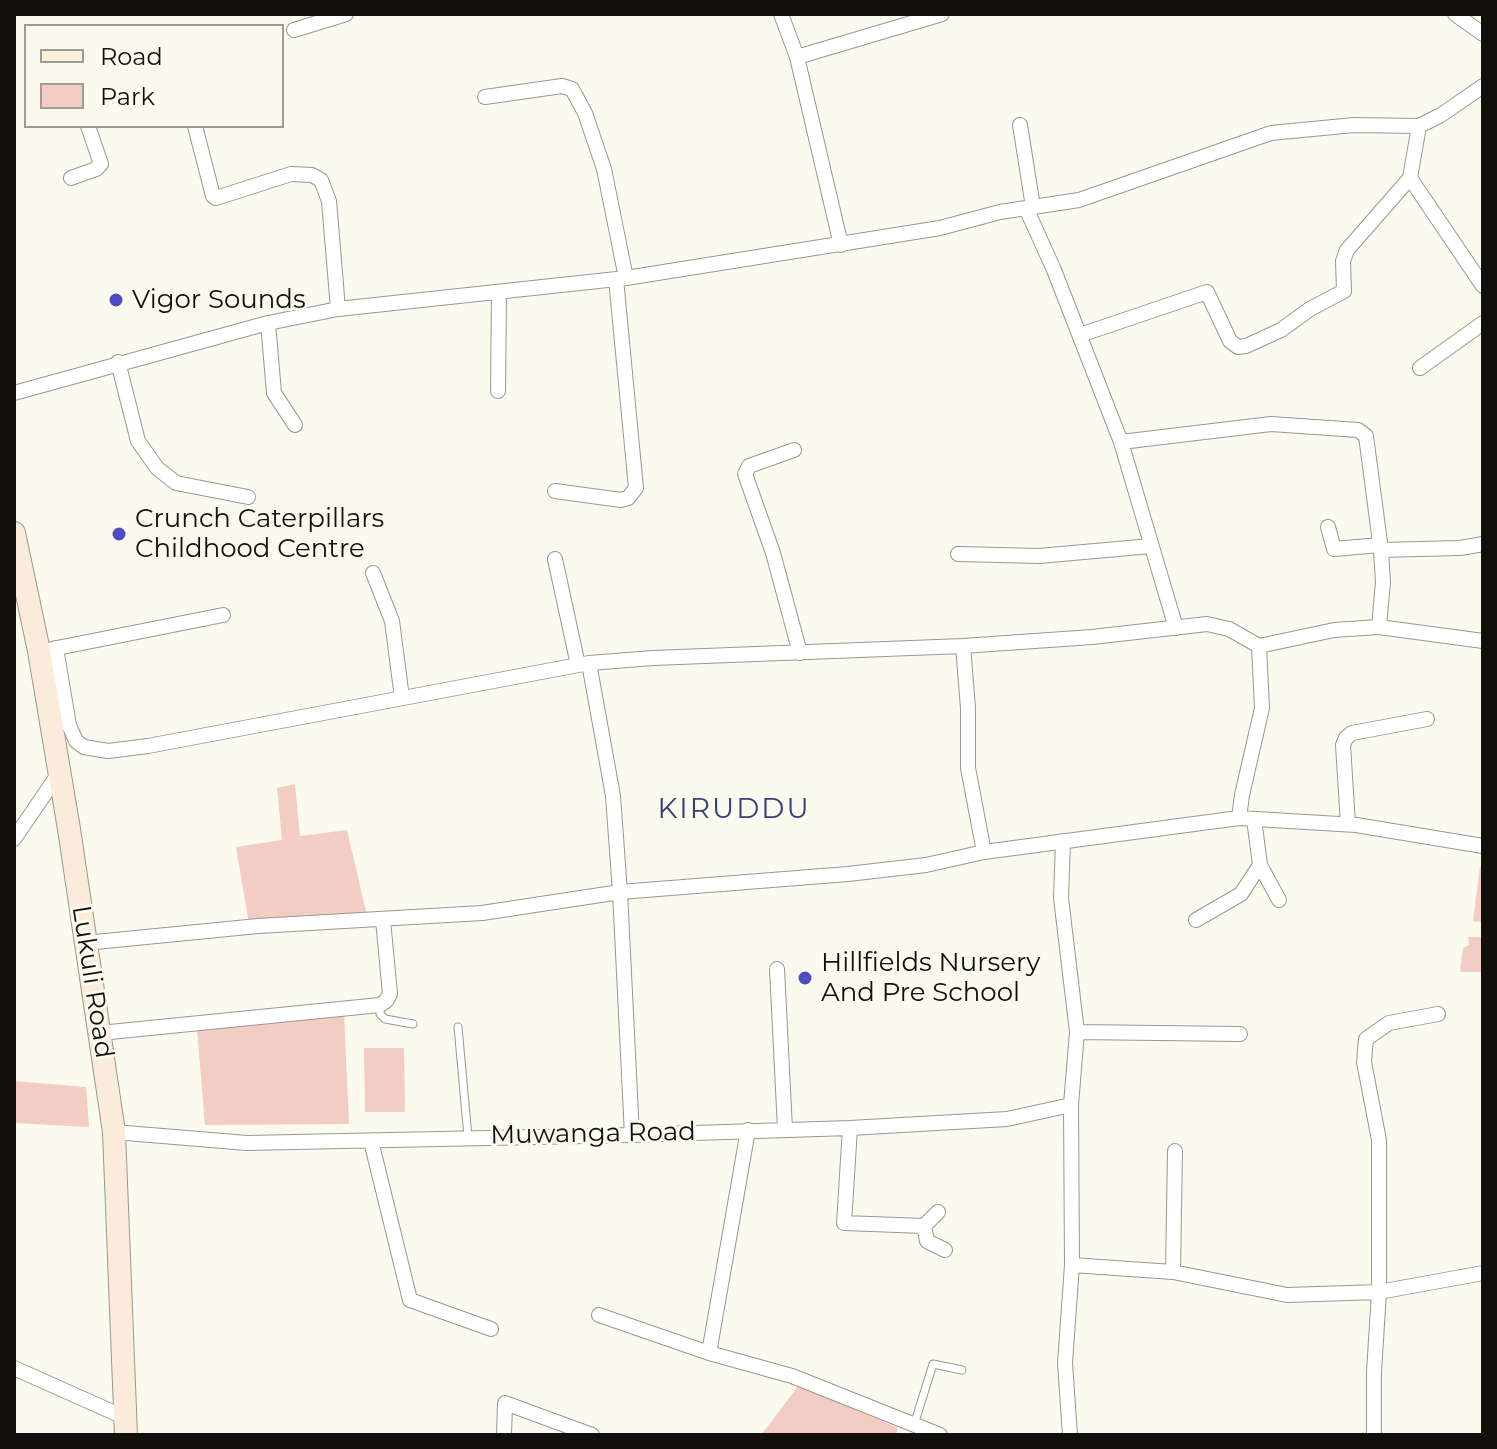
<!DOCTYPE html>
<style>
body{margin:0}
#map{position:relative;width:1497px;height:1449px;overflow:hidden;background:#fafaef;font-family:Montserrat,sans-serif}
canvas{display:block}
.frame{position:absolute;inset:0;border:16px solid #11100d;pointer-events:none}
.legend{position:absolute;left:24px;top:24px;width:260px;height:104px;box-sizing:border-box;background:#fafaef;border:2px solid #9d9c95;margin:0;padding:10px 14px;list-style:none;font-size:24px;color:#11100d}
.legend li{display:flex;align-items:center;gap:16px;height:40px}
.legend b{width:40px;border:2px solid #9d9c95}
</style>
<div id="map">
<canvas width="1497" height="1449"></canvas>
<div class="frame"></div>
<ul class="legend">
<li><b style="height:10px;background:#faebda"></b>Road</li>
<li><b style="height:22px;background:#f3cdc3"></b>Park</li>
</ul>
</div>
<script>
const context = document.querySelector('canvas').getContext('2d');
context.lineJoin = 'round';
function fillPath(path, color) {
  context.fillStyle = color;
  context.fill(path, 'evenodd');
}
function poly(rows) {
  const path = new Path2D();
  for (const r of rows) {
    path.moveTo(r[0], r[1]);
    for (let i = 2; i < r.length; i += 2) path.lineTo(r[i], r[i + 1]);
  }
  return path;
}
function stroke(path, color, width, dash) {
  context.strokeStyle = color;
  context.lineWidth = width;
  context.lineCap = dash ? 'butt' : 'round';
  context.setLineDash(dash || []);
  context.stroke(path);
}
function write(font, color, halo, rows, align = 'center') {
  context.font = font + ' Montserrat,sans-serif';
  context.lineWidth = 6;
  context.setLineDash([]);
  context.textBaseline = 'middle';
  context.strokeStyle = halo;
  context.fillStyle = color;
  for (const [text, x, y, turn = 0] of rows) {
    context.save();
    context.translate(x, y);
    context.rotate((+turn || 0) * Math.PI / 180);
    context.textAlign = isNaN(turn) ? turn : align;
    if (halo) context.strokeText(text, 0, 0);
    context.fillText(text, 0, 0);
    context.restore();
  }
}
fillPath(poly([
 [295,784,300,836,347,830,368,920,249,924,236,847,282,840,277,788],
 [1480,867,1483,868,1483,922,1473,921],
 [1468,937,1483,937,1483,972,1460,972,1463,948,1469,945],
 [344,1014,349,1124,205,1125,197,1030],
 [364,1048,404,1048,405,1112,365,1112],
 [14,1081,86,1087,89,1127,14,1123],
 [799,1385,898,1428,896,1435,761,1435]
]), '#f3cdc3');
const lane = poly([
 [380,1005,380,1014,385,1019,413,1024],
 [458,1027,468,1137],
 [914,1425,933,1364,962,1370]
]);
const street = poly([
 [781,14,797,57,841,245],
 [1455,14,1483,34],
 [294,30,346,14],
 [797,57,942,14],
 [485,97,562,86,572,89,585,113,604,169,626,278],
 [1020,125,1033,207],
 [195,126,213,196,216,198,291,174,312,175,321,180,329,201,338,309],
 [71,178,96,169,101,164,88,126],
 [1410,178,1483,286],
 [1026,208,1054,270,1121,442,1176,628],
 [268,323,274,393,295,425],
 [1080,335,1207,292,1230,341,1238,347,1246,346,1281,330,1310,309,1344,291,1343,261,1347,250,1410,178,1419,126],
 [118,362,138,441,157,468,176,483,248,497],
 [1420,368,1483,323],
 [498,391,499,292],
 [14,393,268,323,338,309,626,278,940,228,1000,212,1079,200,1271,133,1354,125,1419,126,1441,115,1483,86],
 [1121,442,1271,424,1358,430,1366,436,1381,550],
 [794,450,749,466,745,474,773,553,800,653],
 [555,491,621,500,628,498,636,488,616,279],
 [1328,527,1334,549,1380,545],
 [958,554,1039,556,1151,546],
 [555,559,578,665],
 [373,573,392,621,402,698],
 [1379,627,1383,582,1381,550,1460,548,1483,544],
 [963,646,968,708,968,768,984,852],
 [56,648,69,725,76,741,84,747,108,751,148,746,589,663,653,658,963,646,1092,637,1207,624,1229,629,1259,646],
 [47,650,223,615],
 [1239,818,1242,795,1262,708,1259,646,1334,630,1379,627,1483,641],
 [1348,824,1343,745,1346,738,1352,733,1427,719],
 [14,839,57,776],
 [1063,841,1061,898,1077,1032,1071,1105,1072,1265,1065,1363,1070,1435],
 [1260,865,1279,900],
 [1196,920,1241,894,1260,865,1254,819],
 [85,943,258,926,482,913,620,892,613,796,589,663],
 [777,969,785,1129],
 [1077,1032,1240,1034],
 [100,1033,380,1005,386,1001,390,994,383,920],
 [850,1128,844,1223,924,1226,938,1212],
 [748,1130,709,1353,792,1376,940,1435],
 [114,1132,247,1143,632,1135,850,1128,1007,1119,1071,1105],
 [632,1135,620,892,848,874,926,865,984,852,1239,818,1356,825,1483,846],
 [371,1141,410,1300,491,1329],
 [924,1226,927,1241,945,1250],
 [1072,1265,1173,1272,1287,1295,1379,1292,1483,1273],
 [1173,1272,1175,1151],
 [599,1315,709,1353],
 [14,1368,126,1418],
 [504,1435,505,1403,592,1435],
 [1374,1435,1374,1372,1379,1292,1379,1140,1364,1062,1366,1039,1389,1023,1438,1014]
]);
const secondary = poly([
 [14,533,39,651,69,829,114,1132,126,1435]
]);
stroke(lane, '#99988e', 9);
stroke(street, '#99988e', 16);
stroke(secondary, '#99988e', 24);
stroke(lane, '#fff', 7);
stroke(street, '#fff', 14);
stroke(secondary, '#faebda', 22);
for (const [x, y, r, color] of [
 [116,300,8,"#4e4bc2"],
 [119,534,8,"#4e4bc2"],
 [805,978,8,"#4e4bc2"]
]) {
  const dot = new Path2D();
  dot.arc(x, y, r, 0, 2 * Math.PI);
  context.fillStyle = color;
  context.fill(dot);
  stroke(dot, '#fafaef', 3);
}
write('26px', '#11100d', '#fafaef', [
 ["Vigor Sounds",132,300],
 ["Crunch Caterpillars",135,519],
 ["Childhood Centre",135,549],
 ["Hillfields Nursery",821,963],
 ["And Pre School",821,993]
], 'left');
write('26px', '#11100d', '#fafaef', [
 ["Lukuli Road",92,982,81],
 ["Muwanga Road",593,1134,-1]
]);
context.letterSpacing = '2px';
write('28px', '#393d79', '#fafaef', [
 ["KIRUDDU",734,810]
]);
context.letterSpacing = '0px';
</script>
